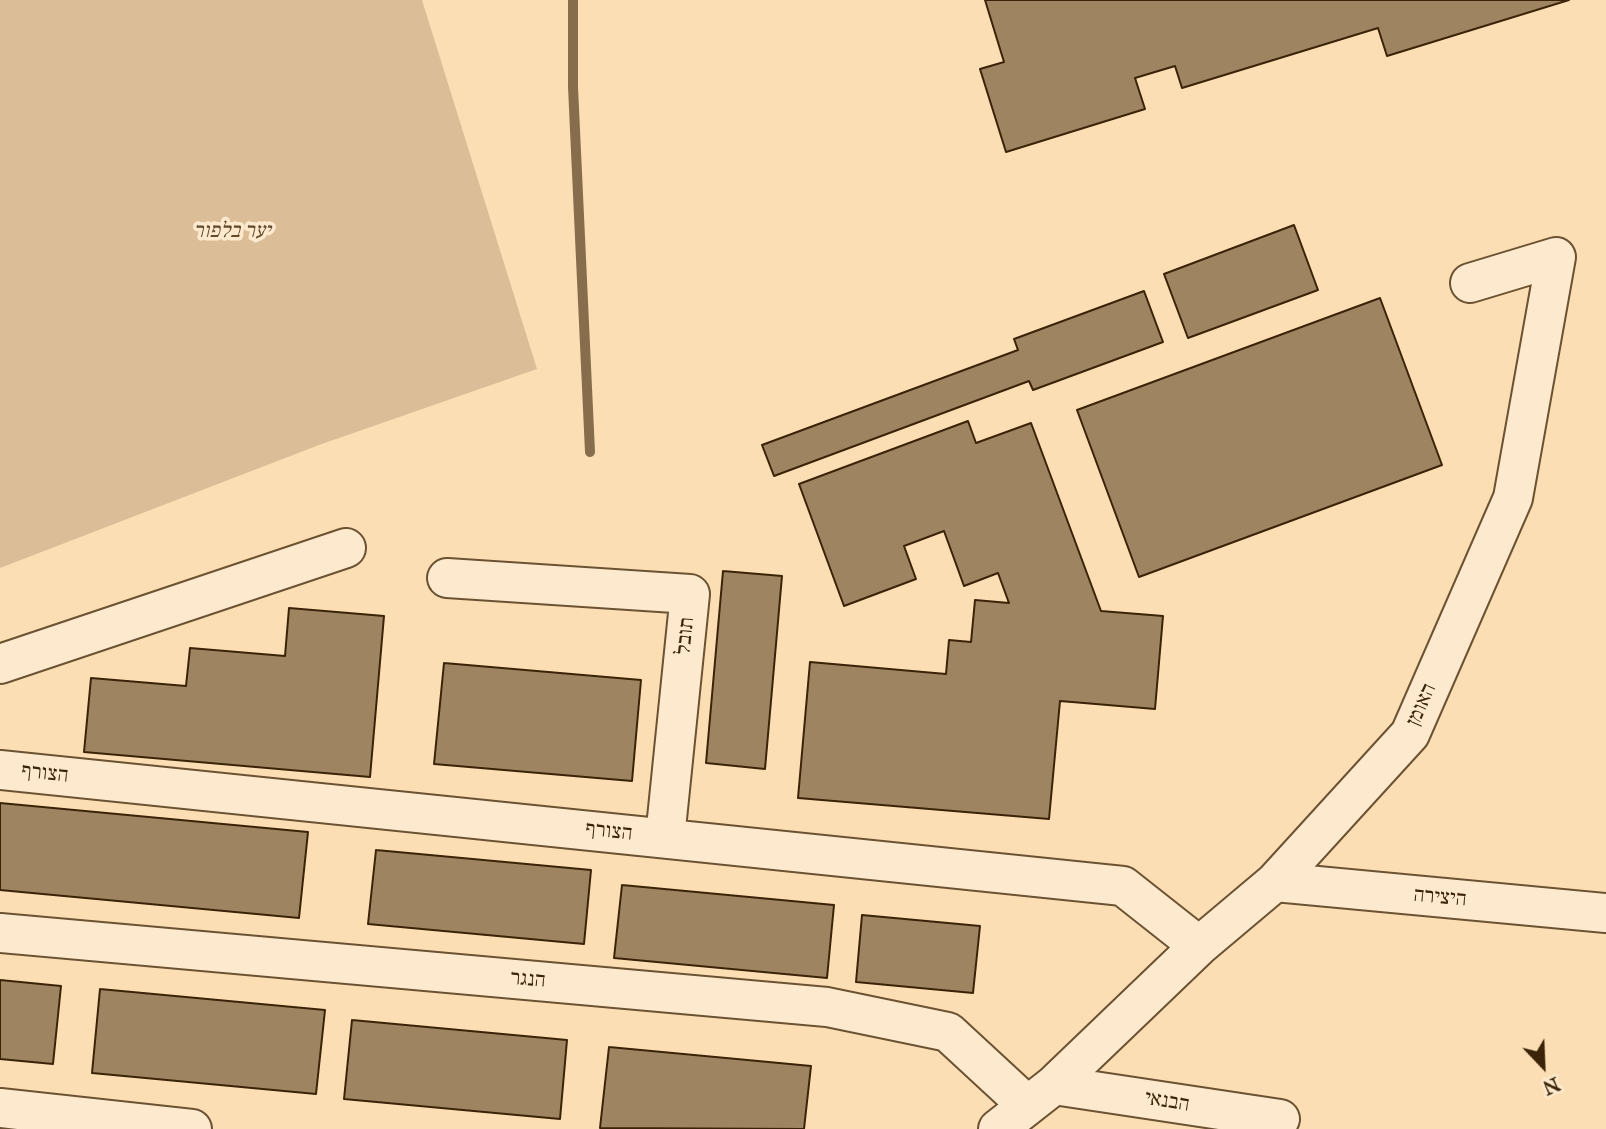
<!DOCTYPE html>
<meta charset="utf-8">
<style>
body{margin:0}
#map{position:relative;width:1606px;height:1129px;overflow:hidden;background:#fcdeb4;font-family:"IM FELL Great Primer",serif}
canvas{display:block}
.north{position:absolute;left:1508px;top:1031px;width:70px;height:70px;-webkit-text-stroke:5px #fdeace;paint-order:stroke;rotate:157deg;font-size:19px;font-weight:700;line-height:28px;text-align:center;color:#3b2307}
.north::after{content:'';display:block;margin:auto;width:24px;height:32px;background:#3b2307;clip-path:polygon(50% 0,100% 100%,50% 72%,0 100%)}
</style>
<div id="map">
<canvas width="1606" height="1129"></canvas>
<div class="north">N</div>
</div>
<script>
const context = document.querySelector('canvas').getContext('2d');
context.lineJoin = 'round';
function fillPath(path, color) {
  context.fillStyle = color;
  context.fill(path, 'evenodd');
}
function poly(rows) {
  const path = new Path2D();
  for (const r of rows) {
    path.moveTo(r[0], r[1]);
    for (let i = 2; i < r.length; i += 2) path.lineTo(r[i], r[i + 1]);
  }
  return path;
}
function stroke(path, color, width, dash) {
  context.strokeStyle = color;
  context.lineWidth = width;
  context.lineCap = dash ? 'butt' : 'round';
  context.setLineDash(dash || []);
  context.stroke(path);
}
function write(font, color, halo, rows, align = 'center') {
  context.font = font + ' "IM FELL Great Primer","Frank Ruhl Libre",serif';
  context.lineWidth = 7;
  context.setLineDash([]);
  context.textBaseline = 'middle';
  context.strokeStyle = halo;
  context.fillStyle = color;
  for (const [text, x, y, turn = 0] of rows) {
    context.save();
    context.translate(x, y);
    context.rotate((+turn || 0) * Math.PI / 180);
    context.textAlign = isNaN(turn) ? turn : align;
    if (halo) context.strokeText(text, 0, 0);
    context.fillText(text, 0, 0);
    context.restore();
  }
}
fillPath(poly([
 [0,0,422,0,537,369,319,445,0,568]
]), '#dbbe97');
stroke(poly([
 [573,0,573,87,590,452]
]), '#876d4b', 10);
const building = poly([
 [985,0,1569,0,1387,56,1378,28,1182,88,1175,66,1135,78,1145,109,1006,152,980,69,1004,62,985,0],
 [1294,225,1318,290,1188,338,1164,274,1294,225],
 [1144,291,1163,342,1033,390,1029,381,774,476,762,445,1018,350,1014,339,1144,291],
 [1380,298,1442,465,1139,577,1077,410,1380,298],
 [968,421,976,443,1031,423,1101,611,1163,616,1155,709,1060,701,1049,819,798,798,810,662,946,674,949,640,971,642,975,600,1009,603,998,573,964,586,944,531,904,546,916,579,844,606,799,484,968,421],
 [723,571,782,576,765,769,706,763,723,571],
 [289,608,384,616,370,777,84,752,91,678,186,686,190,648,285,656,289,608],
 [444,663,641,680,632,781,434,764,444,663],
 [0,803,308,832,299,918,0,890,0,803],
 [376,850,591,870,584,944,368,924,376,850],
 [622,885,834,905,827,978,614,958,622,885],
 [862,915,980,926,973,993,856,982,862,915],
 [0,980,61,986,53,1064,0,1059,0,980],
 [100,989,325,1010,316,1094,92,1073,100,989],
 [352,1020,567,1040,560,1119,344,1099,352,1020],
 [609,1047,811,1066,804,1129,600,1128,609,1047]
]);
fillPath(building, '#9f8461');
stroke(building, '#3b2307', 2);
const minor = poly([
 [447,578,690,594,665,838],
 [0,664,346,548],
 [0,770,1123,886,1199,946],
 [1275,882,1606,913],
 [0,933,827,1007,948,1032,1027,1105],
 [1054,1085,1280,1119],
 [0,1108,192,1129],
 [998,1129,1054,1085,1199,946,1275,882,1410,734,1513,498,1556,257,1470,283]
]);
stroke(minor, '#6b5232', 42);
stroke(minor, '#fdeace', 38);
write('italic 21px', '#634a2b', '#fdeace', [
 ["יער בלפור",232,232]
]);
write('21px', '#3b2307', '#fdeace', [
 ["תובל",686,636,-84],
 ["האומן",1422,705,-66],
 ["הצורף",45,774,6],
 ["הצורף",609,832,6],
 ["היצירה",1440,898,5],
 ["הנגר",528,980,5],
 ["הבנאי",1167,1102,9]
]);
</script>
